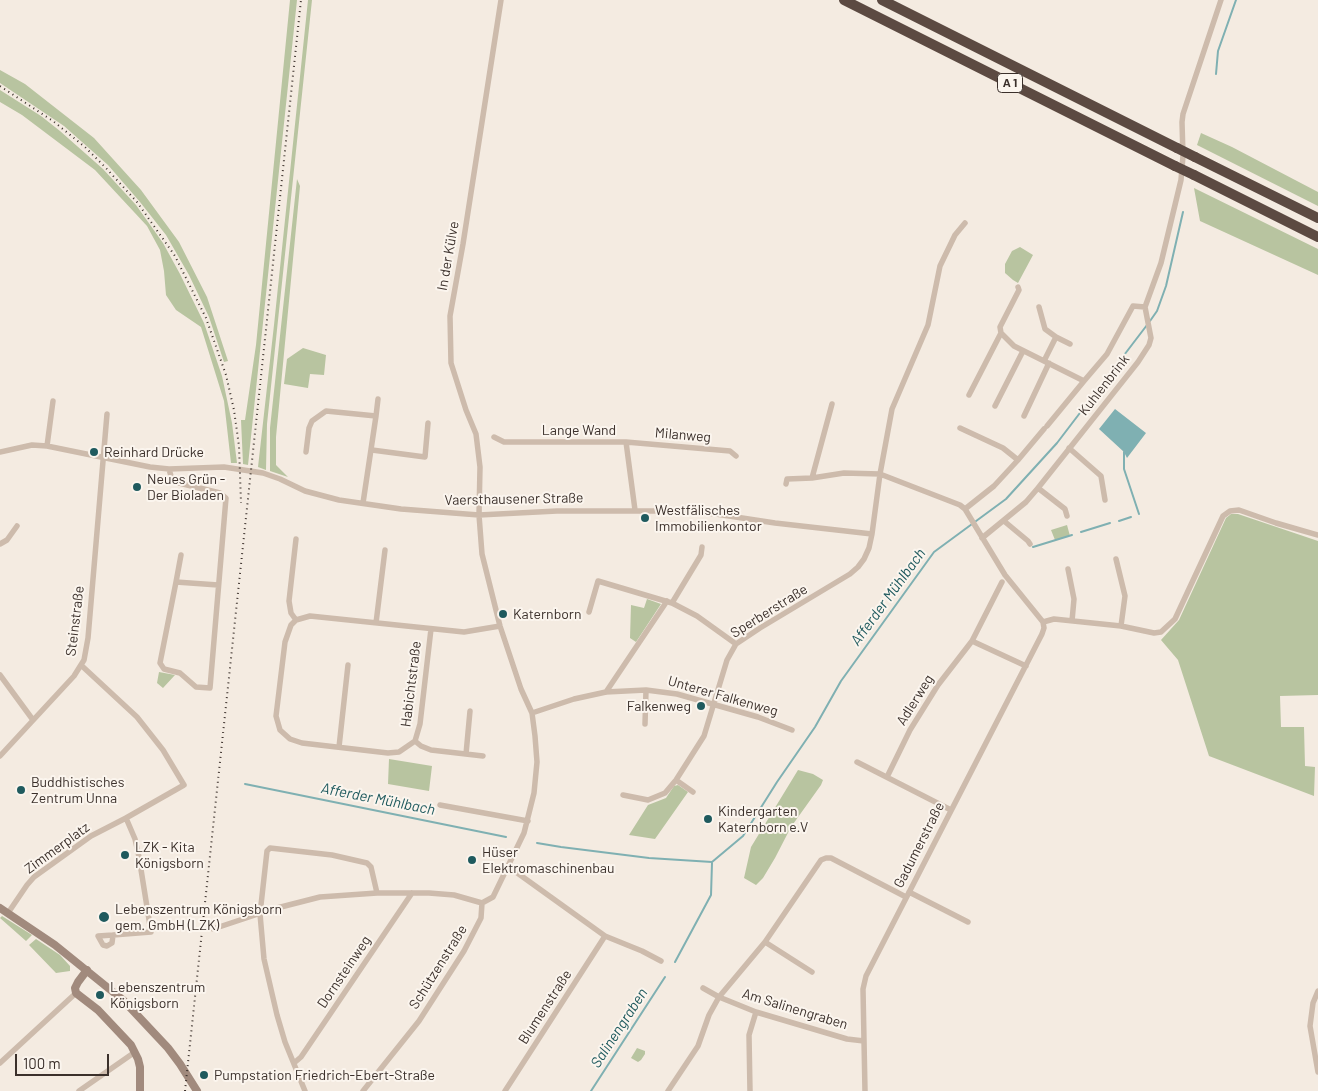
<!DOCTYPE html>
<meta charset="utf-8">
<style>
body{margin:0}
#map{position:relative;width:1318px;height:1091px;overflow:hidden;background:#f4ebe1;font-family:Barlow,sans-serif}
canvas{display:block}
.scale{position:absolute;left:15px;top:1054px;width:94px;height:22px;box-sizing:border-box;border:2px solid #3b302b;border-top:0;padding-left:6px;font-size:15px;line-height:18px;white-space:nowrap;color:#3b302b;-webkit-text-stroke:4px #fbf5ee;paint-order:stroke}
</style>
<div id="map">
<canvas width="1318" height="1091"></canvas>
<div class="scale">100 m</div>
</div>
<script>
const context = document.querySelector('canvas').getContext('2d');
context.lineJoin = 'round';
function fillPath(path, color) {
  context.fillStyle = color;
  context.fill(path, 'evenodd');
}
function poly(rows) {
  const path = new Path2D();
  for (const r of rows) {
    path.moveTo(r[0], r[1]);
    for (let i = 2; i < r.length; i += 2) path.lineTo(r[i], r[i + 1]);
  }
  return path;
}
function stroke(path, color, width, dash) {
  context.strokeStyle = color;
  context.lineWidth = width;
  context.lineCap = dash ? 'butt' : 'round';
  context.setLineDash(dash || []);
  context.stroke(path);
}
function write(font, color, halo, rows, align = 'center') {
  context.font = font + ' Barlow,sans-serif';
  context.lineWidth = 4;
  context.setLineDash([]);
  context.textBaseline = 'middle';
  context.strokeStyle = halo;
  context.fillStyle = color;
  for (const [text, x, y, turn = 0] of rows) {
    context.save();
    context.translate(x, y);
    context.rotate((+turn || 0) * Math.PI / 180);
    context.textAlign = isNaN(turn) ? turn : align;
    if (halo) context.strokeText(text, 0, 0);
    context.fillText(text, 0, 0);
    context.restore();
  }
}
fillPath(poly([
 [290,0,297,0,248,465,243,464,241,420,245,420,256,345],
 [308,0,312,0,267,424,266,470,258,467,274,325],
 [0,70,25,84,94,138,141,190,179,242,207,297,228,361,224,362,209,317,189,275,166,235,140,202,108,165,64,126,0,83],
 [0,90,41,116,60,131,103,169,136,205,163,243,180,274,204,323,222,376,232,423,237,463,231,463,224,401,201,327,176,310,166,295,164,271,160,250,147,226,95,170,22,115,0,102],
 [1201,133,1232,147,1318,192,1318,206,1197,145],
 [297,179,300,186,276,437,276,465,288,477,270,471,270,428],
 [1194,188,1318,249,1318,275,1200,221],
 [1020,247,1033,255,1018,283,1013,280,1005,273,1005,264,1012,251],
 [303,348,326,355,324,375,310,374,308,388,284,384,287,359],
 [1231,514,1238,514,1318,541,1318,695,1280,696,1281,727,1304,727,1305,766,1315,767,1314,796,1209,756,1178,660,1161,640,1179,620,1226,518],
 [1067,525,1070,536,1055,540,1051,530],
 [647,599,661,604,636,642,630,638,631,605,644,608],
 [159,672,175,675,163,688,157,683],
 [389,759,432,766,429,791,388,784],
 [798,770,813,774,823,780,821,785,791,827,775,858,763,878,756,885,744,878,751,847],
 [678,785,688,792,655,839,629,835,648,805,666,798,674,786],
 [2,916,32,935,26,941,0,918],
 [36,939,60,955,70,966,70,971,56,973,29,945],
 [637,1048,645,1051,645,1054,641,1060,638,1062,631,1058]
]), '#b8c4a0');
fillPath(poly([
 [1115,409,1146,433,1127,458,1124,452,1099,429]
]), '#7fb0b2');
stroke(poly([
 [1216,74,1218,51,1236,0],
 [1150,321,1157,311,1166,286,1183,212],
 [1124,452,1124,469,1139,514],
 [1119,521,1131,517],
 [1081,532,1110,523],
 [1033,547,1072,535],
 [245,784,506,837],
 [537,843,561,847,649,858,712,862,743,836,777,782,815,727,841,681,934,552,1006,499,1057,443,1147,325],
 [675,962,711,895,712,863],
 [591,1091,665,977]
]), '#7fb0b2', 2);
stroke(poly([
 [1039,307,1045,329,1056,337,1044,361],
 [1001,333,1000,327,1019,290,1018,287],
 [1056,337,1070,344],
 [969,395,1001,333,1014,346,1084,381,1107,354,1133,306,1145,307],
 [53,401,47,446,150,467,169,469,224,467,263,473,280,479,305,491,339,500,401,509,479,515,557,511,678,511,716,514,775,523,872,534],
 [995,406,1023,351],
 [376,416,378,399],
 [1024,416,1049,363],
 [1047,426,1084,381],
 [960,428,1003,448,1018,460,994,486,965,509],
 [494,437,504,442,626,442,635,510],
 [626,442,730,451,736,456],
 [1069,448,1101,476,1105,500],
 [372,450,425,457,428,423],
 [0,452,32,445,47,446],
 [306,452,309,428,312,421,326,411,376,416,363,503],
 [1018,460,1044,429],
 [169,469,172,480,175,482,220,493,226,498,210,688,196,687,180,673,164,669,160,663,176,582,218,585],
 [812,478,832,404],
 [786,484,787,479,812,478,844,473,880,474,960,505,965,509,1005,575,1043,622],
 [1038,488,1065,509,1067,516],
 [1004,521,1028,541,1030,544],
 [982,538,1026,502,1038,488,1138,362,1149,345,1151,338,1145,307,1161,263,1181,180,1183,156,1182,122,1183,114,1221,0],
 [0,544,7,540,17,526],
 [1116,559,1125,596,1121,626],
 [1068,569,1074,599,1072,621],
 [176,582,181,555],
 [672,603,701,555,702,547],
 [589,612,598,581,672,603,697,616,736,644],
 [296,620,291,613,289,601,296,539],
 [1043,622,1054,619,1121,626,1154,633,1161,632,1175,619,1223,516,1230,511,1239,510,1276,523,1318,535],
 [376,623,385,550],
 [972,641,1002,582],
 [82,666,137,717,163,750,184,785,126,818],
 [0,675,33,720],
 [606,692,667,601],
 [532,713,574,699,606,692,646,690,677,694,758,717,792,730],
 [645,724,646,690],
 [415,741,420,724,431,629],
 [339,747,348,665],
 [466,754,470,711],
 [0,756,74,676,84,660,88,638,107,414],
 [483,756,431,750,421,746,415,741,399,752,388,753,302,743,290,739,280,730,276,716,285,642,291,625,296,620,310,616,464,632,500,626],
 [857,762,951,810],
 [887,777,910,730,938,685,972,641,1026,666],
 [676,780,693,792],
 [623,795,648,800,665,793,676,780,704,736,727,660,736,644,760,628,850,574,858,567,864,559,869,548,872,534,880,474,892,409,928,325,940,266,955,235,965,223],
 [440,805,528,821],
 [509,867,605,936,642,951,661,961],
 [909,892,968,922],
 [482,903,493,897,524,833,534,793,537,762,535,736,532,713,521,689,500,626,482,554,479,515,480,467,476,434,466,410,451,363,450,316,463,244,501,0],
 [8,913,27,885,34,877,91,836,126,818,135,839,139,857,151,932,113,935,98,936,103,945,107,946,112,943,113,935],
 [213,929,273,909,320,897,377,893,429,893,454,895,482,903],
 [765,942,812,972],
 [1318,991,1313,1003,1310,1026,1318,1072],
 [864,1041,847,1039,756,1012,719,997,765,942,821,860,826,858,831,858,906,897],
 [0,1063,76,993],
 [294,1063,301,1057,412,893],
 [79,1091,135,1052],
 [305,1091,285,1042,277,1015,264,959,260,914,267,851,270,848,332,855,367,863,371,867,377,893],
 [363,1091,419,1021,464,951,481,918,482,903],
 [505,1091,605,936],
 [668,1091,698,1046,709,1015,719,997,703,988],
 [750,1091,749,1035,756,1012],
 [865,1091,863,989,866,976,1042,634,1044,628,1043,622]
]), '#cdbbac', 5.5);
stroke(poly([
 [0,908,55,945,123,1000,168,1048,180,1064,197,1091],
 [87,970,78,982,75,988,76,993,98,1010,131,1045,138,1059,140,1067,140,1091]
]), '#a18a7d', 8);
stroke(poly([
 [844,0,1175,166],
 [882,0,1177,148],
 [1195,157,1318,218],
 [1194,175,1318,237]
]), '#5c4a42', 10);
stroke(poly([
 [0,86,53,121,85,147,105,167,137,202,175,256,206,318,226,375,234,410,239,446,241,503],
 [185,1091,301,0]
]), '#3b302b', 2, [1, 4]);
stroke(poly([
 [1177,148,1195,157],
 [1175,166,1194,175]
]), '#5c4a42', 10);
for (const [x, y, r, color] of [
 [94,452,5,"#1f5a5e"],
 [137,487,5,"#1f5a5e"],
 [645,518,5,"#1f5a5e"],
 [503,614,5,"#1f5a5e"],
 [701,706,5,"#1f5a5e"],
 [21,790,5,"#1f5a5e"],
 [708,819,5,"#1f5a5e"],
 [125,855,5,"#1f5a5e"],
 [472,860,5,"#1f5a5e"],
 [104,917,6,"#1f5a5e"],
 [100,995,5,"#1f5a5e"],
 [204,1075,5,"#1f5a5e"]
]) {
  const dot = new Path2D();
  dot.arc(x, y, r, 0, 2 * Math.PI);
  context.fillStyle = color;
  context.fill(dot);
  stroke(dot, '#fbf5ee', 2);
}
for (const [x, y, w] of [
 [1010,83,25]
]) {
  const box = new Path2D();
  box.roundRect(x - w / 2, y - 9.5, w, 19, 4);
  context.fillStyle = '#fbf5ee';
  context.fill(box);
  stroke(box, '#3b302b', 1);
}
write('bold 12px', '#3b302b', null, [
 ["A 1",1010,83]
]);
write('14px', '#3b302b', '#fbf5ee', [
 ["In der Külve",448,256,-80],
 ["Kuhlenbrink",1104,385,-52],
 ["Lange Wand",579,430],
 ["Milanweg",683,435,5],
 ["Vaersthausener Straße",514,499,-1],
 ["Sperberstraße",769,611,-32],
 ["Steinstraße",75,621,-83],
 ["Habichtstraße",411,684,-83],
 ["Unterer Falkenweg",723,696,16],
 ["Adlerweg",915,700,-58],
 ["Gadumerstraße",919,845,-63],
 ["Zimmerplatz",57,848,-36],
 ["Schützenstraße",438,967,-58],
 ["Dornsteinweg",344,972,-56],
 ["Blumenstraße",545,1007,-57],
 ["Am Salinengraben",795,1009,17]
]);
write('14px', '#3b302b', '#fbf5ee', [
 ["Reinhard Drücke",104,452],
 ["Neues Grün -",147,479],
 ["Der Bioladen",147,495],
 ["Westfälisches",655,510],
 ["Immobilienkontor",655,526],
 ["Katernborn",513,614],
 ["Falkenweg",691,706,"right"],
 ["Buddhistisches",31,782],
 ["Zentrum Unna",31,798],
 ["Kindergarten",718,811],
 ["Katernborn e.V",718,827],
 ["LZK - Kita",135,847],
 ["Königsborn",135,863],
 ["Hüser",482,852],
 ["Elektromaschinenbau",482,868],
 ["Lebenszentrum Königsborn",115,909],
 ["gem. GmbH (LZK)",115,925],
 ["Lebenszentrum",110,987],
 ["Königsborn",110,1003],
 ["Pumpstation Friedrich-Ebert-Straße",214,1075]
], 'left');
write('italic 15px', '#1f5a5e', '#fbf5ee', [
 ["Afferder Mühlbach",888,597,-54],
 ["Afferder Mühlbach",378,799,11],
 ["Salinengraben",619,1028,-57]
]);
</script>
